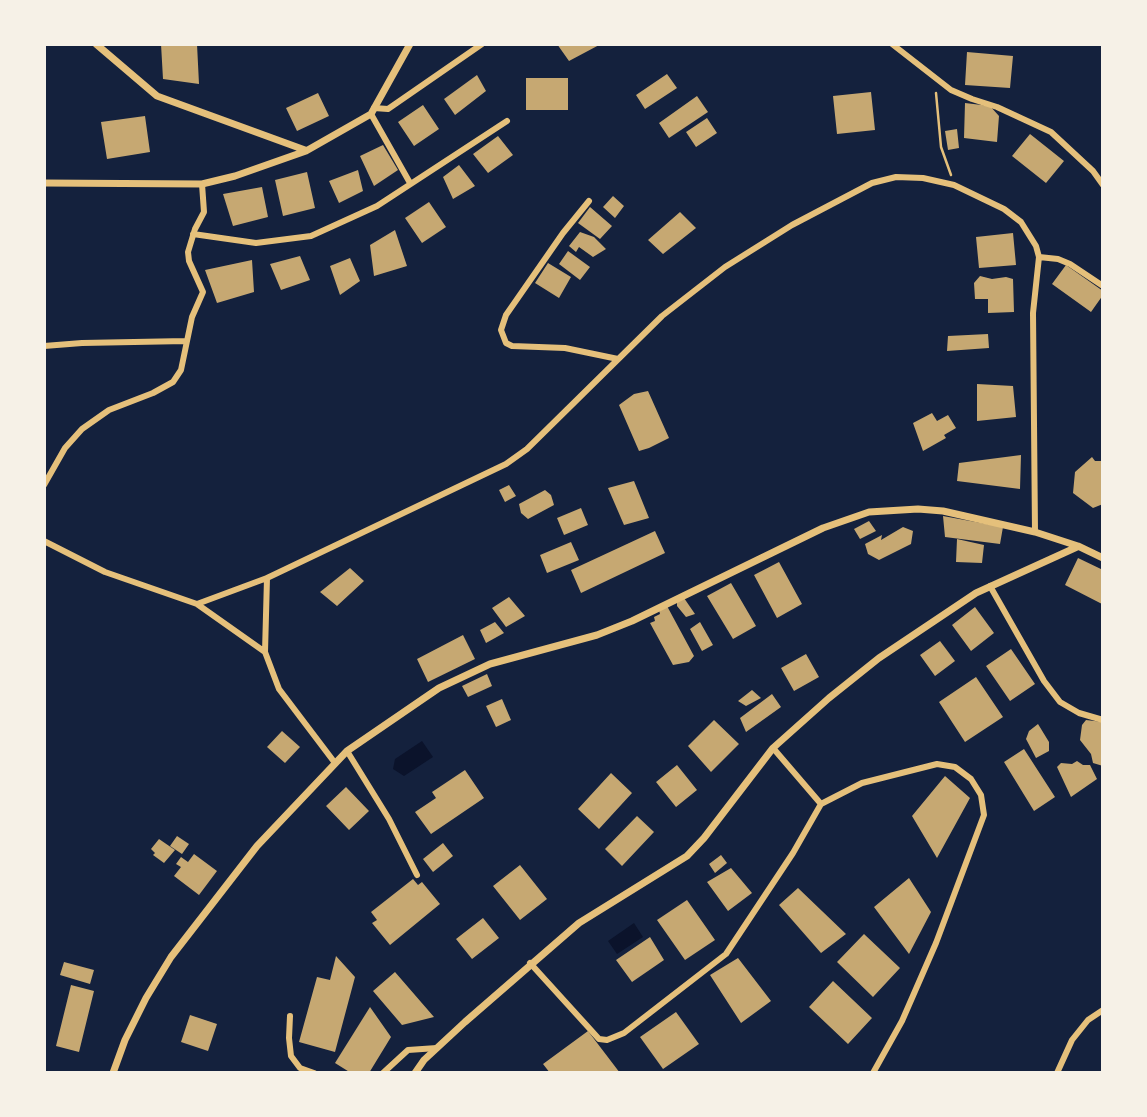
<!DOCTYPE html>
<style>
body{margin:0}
#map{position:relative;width:1147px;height:1117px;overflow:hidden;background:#14213d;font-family:Mulish,sans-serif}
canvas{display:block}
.frame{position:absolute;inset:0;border:46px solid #f6f1e7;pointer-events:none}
</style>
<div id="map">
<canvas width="1147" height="1117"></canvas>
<div class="frame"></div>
</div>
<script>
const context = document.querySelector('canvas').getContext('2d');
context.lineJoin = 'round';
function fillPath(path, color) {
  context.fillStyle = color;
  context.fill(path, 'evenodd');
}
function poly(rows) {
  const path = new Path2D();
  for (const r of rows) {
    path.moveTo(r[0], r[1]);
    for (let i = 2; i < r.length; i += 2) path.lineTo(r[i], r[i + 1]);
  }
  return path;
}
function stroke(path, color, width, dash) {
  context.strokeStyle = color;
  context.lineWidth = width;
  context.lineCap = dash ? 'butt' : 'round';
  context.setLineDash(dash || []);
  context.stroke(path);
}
fillPath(poly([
 [422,741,433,757,404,776,393,769,395,759],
 [634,923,643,937,617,954,608,941]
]), '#0b132b');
fillPath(poly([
 [161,44,197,44,199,84,163,79],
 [557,44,601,44,569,61],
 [967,52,1013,56,1010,88,965,85],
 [667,74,677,88,645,109,636,95],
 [477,75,486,91,455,115,444,99],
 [526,78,568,78,568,110,526,110],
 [871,92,875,130,837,134,833,96],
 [318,93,329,116,297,131,286,108],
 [697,96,708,112,669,138,659,123],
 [965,103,990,106,999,116,997,142,964,138],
 [423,105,439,129,414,146,398,122],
 [145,116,150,152,107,159,101,122],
 [707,118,717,133,696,147,686,132],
 [957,129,959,148,948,150,945,131],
 [1030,134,1064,161,1046,183,1012,156],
 [498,136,513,155,488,173,473,154],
 [383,145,398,170,374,186,360,156],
 [459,165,475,186,453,199,443,177],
 [358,170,363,191,339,203,329,181],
 [307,172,315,208,283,216,275,180],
 [262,187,268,217,233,226,223,194],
 [613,196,624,206,615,218,603,207],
 [429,202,446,227,422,243,405,218],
 [590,207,612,226,600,239,578,223],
 [680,212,696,228,663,254,648,240],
 [395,230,407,266,374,276,370,245],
 [580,232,594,237,606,249,593,257,579,247,576,252,569,246],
 [1013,233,1016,265,979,268,976,237],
 [568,251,590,267,580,280,559,264],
 [300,256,310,280,281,290,270,264],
 [350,258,360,281,340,295,330,266],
 [252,260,254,292,217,303,205,270],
 [548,263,571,277,559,298,535,283],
 [1066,265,1103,291,1103,295,1091,312,1052,284],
 [980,276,992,279,1006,277,1013,279,1014,312,988,313,988,299,975,299,974,283],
 [988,334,989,348,947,351,948,336],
 [977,384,1013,386,1016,417,977,421],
 [648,391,669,438,649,448,639,451,619,405,634,394],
 [932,413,937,421,948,415,956,428,944,435,946,438,923,451,913,423],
 [1021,455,1020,489,957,481,959,463],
 [1092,457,1095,461,1103,461,1103,504,1093,508,1073,493,1075,472],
 [634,481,649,518,624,525,608,488],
 [509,485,516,496,505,502,499,490],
 [545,490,551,495,554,505,528,519,521,513,519,504],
 [581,508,588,525,564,535,557,518],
 [943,516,1003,527,1000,544,945,537],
 [869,521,876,531,860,539,854,529],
 [903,527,913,531,911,544,879,560,868,554,865,544,882,535,881,540],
 [655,531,665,553,581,593,571,570],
 [957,539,984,545,982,563,956,562],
 [571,542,579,560,547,573,540,555],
 [1078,558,1103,570,1102,604,1065,585],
 [779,562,802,604,777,618,754,575],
 [350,568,364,581,337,606,320,592],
 [731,583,756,626,733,639,707,596],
 [509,597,525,616,506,627,492,608],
 [684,598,695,614,686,617,677,606,677,601],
 [667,606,694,656,689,662,673,665,650,623,655,621,654,617,660,614,659,610],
 [975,607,994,633,971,651,952,625],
 [495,622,504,633,486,643,480,630],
 [700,622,713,645,702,651,690,629],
 [463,635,475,659,428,682,417,659],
 [940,641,955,661,935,676,920,655],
 [1011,649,1035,684,1010,701,986,666],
 [806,654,819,677,794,691,781,668],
 [487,674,492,686,468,697,462,686],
 [976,677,1003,717,965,742,939,702],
 [752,690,761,698,746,706,738,701],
 [772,694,781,707,746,732,740,718],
 [502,699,511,720,496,727,486,706],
 [714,720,739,744,711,772,688,746],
 [1086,720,1103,722,1103,766,1093,763,1091,754,1080,740,1082,725],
 [1038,724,1049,742,1049,751,1036,758,1026,739,1029,731],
 [282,731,300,747,285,763,267,747],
 [1024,749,1055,797,1034,811,1004,762],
 [1077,761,1083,765,1090,765,1097,779,1071,797,1057,767,1061,763,1072,764],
 [677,765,697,790,676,807,656,782],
 [465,770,484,798,431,834,415,812,436,798,432,792],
 [611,773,632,793,599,829,578,809],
 [945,776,970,798,937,858,912,816],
 [346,787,369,811,349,830,326,806],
 [637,816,654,832,622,866,605,849],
 [177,836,189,844,182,854,170,846],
 [159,839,175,850,164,863,153,855,155,853,151,849],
 [443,843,453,856,433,872,423,859],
 [194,854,217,871,199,895,174,876,181,867,176,864,181,857,188,862],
 [721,855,727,863,715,873,709,864],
 [520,865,547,899,520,920,493,886],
 [731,868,752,893,728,911,707,882],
 [909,878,931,912,909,954,874,907],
 [413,879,418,885,422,882,440,904,390,945,372,923,377,920,371,912],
 [798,888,846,934,821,953,779,905],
 [687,900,715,940,685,960,657,920],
 [483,918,499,938,472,959,456,939],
 [864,934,900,968,873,997,837,962],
 [650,937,664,960,632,982,616,960],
 [336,956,355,977,335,1052,299,1042,317,977,330,980],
 [738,958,771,1001,741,1023,710,975],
 [64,962,94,970,90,984,60,975],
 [395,972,434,1017,402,1025,373,991],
 [833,981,872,1018,848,1044,809,1007],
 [71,985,94,991,79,1052,56,1046],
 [370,1007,391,1037,369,1073,351,1073,335,1063],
 [676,1012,699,1044,663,1069,640,1037],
 [190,1015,217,1024,208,1051,181,1042],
 [588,1031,620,1073,550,1073,543,1064]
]), '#c6a872');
stroke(poly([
 [936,93,941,147,951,175]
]), '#e5c07b', 2.5);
stroke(poly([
 [892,44,951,90,972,99,997,107,1051,132,1093,171,1103,185],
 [374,108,388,109,482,44],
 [371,114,410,183],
 [589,201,563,233,506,315,501,330,506,343,512,346,565,348,618,359],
 [193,234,256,243,311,236,377,206,507,121],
 [1039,257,1058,259,1070,264,1103,286],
 [44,346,82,343,186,341],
 [44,485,65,448,82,429,109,410,153,393,173,382,181,370,192,317,203,292,189,261,188,252,195,229,204,212,202,184],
 [44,541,105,572,197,604,265,652,279,689,335,763],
 [990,586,1044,681,1060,702,1079,713,1103,720],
 [197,604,267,578,506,464,527,449,662,316,725,267,792,225,872,183,896,177,923,178,954,185,1004,209,1021,222,1036,246,1039,257,1033,313,1035,532],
 [265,652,267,578],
 [773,748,821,804],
 [347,751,389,819,417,875],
 [530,963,599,1039,607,1040,624,1033,726,954,793,853,821,804,862,783,937,764,955,767,971,779,981,795,984,815,936,943,902,1021,873,1073],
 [290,1016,289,1038,291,1056,300,1068,314,1073],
 [383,1073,408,1050,437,1048],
 [1057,1073,1072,1040,1088,1020,1103,1010]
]), '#e5c07b', 6);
stroke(poly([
 [96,44,157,96,305,150],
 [44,183,202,184,235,176,306,151,371,114,410,44],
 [113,1073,125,1040,146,998,171,957,257,846,347,751,439,688,490,664,597,635,632,621,823,528,869,512,918,509,943,511,1035,532,1078,546,1103,558],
 [415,1073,424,1060,465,1022,579,923,687,856,704,838,773,748,829,698,879,658,976,593,1077,547]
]), '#e5c07b', 7);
</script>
